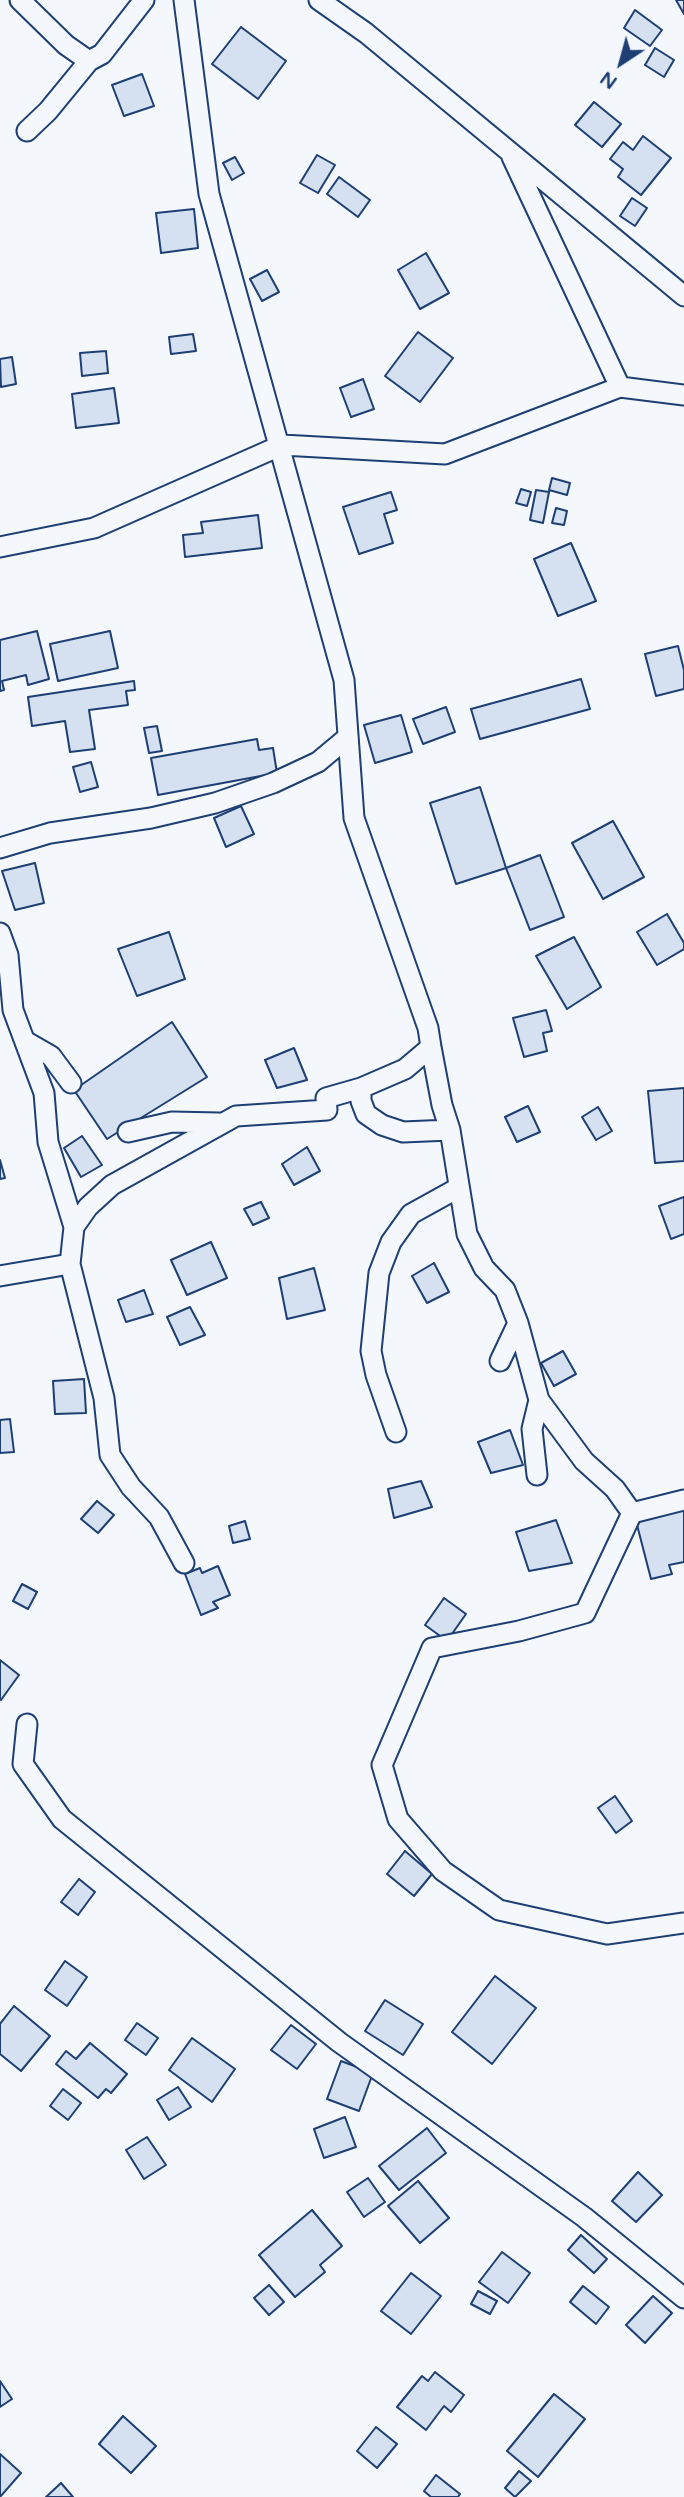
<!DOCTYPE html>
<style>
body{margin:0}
#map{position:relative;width:684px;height:2497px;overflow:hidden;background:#f4f7fb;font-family:"Varela Round",sans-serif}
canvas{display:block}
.north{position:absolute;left:586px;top:28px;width:70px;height:70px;-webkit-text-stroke:5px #f4f7fb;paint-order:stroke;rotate:216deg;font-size:19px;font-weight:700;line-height:28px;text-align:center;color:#1d3f73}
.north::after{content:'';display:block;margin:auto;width:24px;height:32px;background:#1d3f73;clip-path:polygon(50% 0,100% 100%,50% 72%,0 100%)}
</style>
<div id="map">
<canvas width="684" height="2497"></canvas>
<div class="north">N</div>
</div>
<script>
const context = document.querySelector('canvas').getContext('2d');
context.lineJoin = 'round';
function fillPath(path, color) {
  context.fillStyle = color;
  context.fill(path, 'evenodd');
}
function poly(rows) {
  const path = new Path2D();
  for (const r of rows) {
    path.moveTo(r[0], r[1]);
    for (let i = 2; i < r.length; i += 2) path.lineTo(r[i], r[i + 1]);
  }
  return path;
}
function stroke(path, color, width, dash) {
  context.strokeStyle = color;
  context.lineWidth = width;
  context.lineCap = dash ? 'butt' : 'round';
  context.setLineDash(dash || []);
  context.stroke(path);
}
const building = poly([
 [676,0,684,0,684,14,676,0],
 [635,10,662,30,650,46,624,28,635,10],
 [241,27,286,61,258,99,212,64,241,27],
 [655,48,674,60,664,77,645,65,655,48],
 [142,74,154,106,124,116,112,85,142,74],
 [594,102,621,124,602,147,575,125,594,102],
 [643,136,671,158,641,195,618,177,623,169,610,159,623,142,633,150,643,136],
 [317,155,335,165,318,193,300,183,317,155],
 [235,157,244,173,232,180,223,163,235,157],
 [339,177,370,200,358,217,327,194,339,177],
 [632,198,647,208,635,226,620,216,632,198],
 [194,209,198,248,161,253,156,213,194,209],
 [426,253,449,293,420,309,398,270,426,253],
 [267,270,279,292,262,301,250,279,267,270],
 [418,332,453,358,420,402,385,376,418,332],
 [193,334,196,351,171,354,169,337,193,334],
 [106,351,108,373,82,376,80,353,106,351],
 [12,357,16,384,1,387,0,359,12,357],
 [363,379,374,409,351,417,340,388,363,379],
 [114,388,119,423,76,428,72,394,114,388],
 [552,478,570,483,567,495,549,490,552,478],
 [521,489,531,492,527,506,516,503,521,489],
 [536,490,549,492,543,523,530,520,536,490],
 [391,492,397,510,384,514,393,543,359,554,343,507,391,492],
 [556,508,567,511,564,525,552,523,556,508],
 [258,515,262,548,185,557,183,535,203,533,201,522,258,515],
 [571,543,596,601,558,616,534,559,571,543],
 [37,631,49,679,28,685,26,675,2,681,4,690,0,691,0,640,37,631],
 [110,631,118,668,58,681,50,644,110,631],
 [678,646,684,670,684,689,656,696,645,654,678,646],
 [581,679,590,709,480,739,471,709,581,679],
 [134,681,135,690,126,691,128,705,89,710,95,749,70,752,65,721,32,726,28,697,134,681],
 [446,707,455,732,423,744,413,719,446,707],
 [401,715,412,752,375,763,364,725,401,715],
 [157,726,162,751,149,753,144,728,157,726],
 [257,739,259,750,273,748,277,773,158,795,151,758,257,739],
 [91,762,98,787,80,792,73,767,91,762],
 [480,787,506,868,456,884,430,803,480,787],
 [241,806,254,834,226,847,214,818,241,806],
 [613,821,644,877,603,899,572,843,613,821],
 [540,855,564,917,530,930,506,868,540,855],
 [35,863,44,903,15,910,2,871,35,863],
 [667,914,684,943,684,949,657,965,637,932,667,914],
 [169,932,185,979,137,996,118,949,169,932],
 [574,937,601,987,567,1009,536,956,574,937],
 [546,1010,552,1031,543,1033,547,1051,524,1057,513,1018,546,1010],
 [172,1022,207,1077,107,1139,74,1090,172,1022],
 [294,1048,307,1080,277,1088,265,1060,294,1048],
 [684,1088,684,1161,655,1163,648,1091,684,1088],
 [528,1106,540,1132,517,1142,505,1117,528,1106],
 [598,1107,612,1131,596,1140,582,1117,598,1107],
 [82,1136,102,1165,81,1177,64,1148,82,1136],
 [307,1147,320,1171,294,1185,282,1164,307,1147],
 [0,1160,5,1178,0,1179,0,1160],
 [684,1197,684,1234,671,1239,659,1206,684,1197],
 [261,1202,269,1218,253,1225,244,1209,261,1202],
 [211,1242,227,1278,187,1295,171,1260,211,1242],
 [434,1263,449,1292,427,1303,412,1276,434,1263],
 [314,1268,325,1310,287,1319,279,1278,314,1268],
 [144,1290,153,1314,126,1322,118,1300,144,1290],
 [190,1307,205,1335,180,1345,167,1317,190,1307],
 [563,1351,576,1374,554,1386,541,1363,563,1351],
 [84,1379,86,1413,55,1414,53,1381,84,1379],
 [10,1419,14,1452,0,1453,0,1420,10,1419],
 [510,1430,523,1465,491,1473,478,1442,510,1430],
 [421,1481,432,1507,394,1518,388,1489,421,1481],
 [97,1501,114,1515,98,1533,81,1519,97,1501],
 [684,1510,684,1562,669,1565,672,1574,651,1579,636,1521,684,1510],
 [556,1520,572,1563,529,1571,516,1532,556,1520],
 [245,1521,250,1539,233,1543,229,1526,245,1521],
 [218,1566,230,1595,213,1602,218,1608,201,1615,185,1574,200,1568,202,1573,218,1566],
 [22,1584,37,1592,28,1609,13,1601,22,1584],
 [444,1598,466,1614,447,1641,425,1625,444,1598],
 [0,1660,19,1675,1,1700,0,1699,0,1660],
 [615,1796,632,1821,616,1833,598,1808,615,1796],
 [405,1851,432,1874,414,1896,387,1874,405,1851],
 [79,1879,95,1892,78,1915,61,1902,79,1879],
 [65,1961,87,1977,67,2006,45,1990,65,1961],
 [495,1976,536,2008,492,2064,452,2032,495,1976],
 [385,2000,423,2024,403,2055,365,2031,385,2000],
 [14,2006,50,2036,21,2071,0,2054,0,2024,14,2006],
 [137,2023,158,2038,146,2055,125,2040,137,2023],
 [291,2025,316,2044,297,2069,271,2050,291,2025],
 [192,2038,235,2069,212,2102,169,2070,192,2038],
 [90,2043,127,2074,111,2093,106,2089,98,2098,56,2064,66,2051,76,2059,90,2043],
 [341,2061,373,2073,359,2111,327,2099,341,2061],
 [178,2087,191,2107,169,2120,157,2100,178,2087],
 [63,2089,81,2103,68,2120,50,2106,63,2089],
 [345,2117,356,2147,324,2158,314,2129,345,2117],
 [427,2128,446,2153,399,2190,379,2166,427,2128],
 [147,2137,166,2165,144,2179,126,2150,147,2137],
 [638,2172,662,2195,636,2222,612,2201,638,2172],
 [368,2178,385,2202,364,2217,347,2192,368,2178],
 [418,2181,449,2218,420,2243,388,2206,418,2181],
 [312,2210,342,2246,320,2265,325,2272,295,2297,259,2255,312,2210],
 [581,2235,607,2259,594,2273,568,2250,581,2235],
 [502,2252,530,2273,508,2303,479,2282,502,2252],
 [411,2273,441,2296,411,2334,381,2311,411,2273],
 [269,2285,284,2302,269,2315,254,2298,269,2285],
 [583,2286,609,2307,596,2324,570,2302,583,2286],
 [478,2291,497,2301,490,2314,471,2304,478,2291],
 [653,2296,672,2313,645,2343,626,2325,653,2296],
 [435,2372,464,2395,451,2412,444,2406,426,2430,397,2407,422,2376,428,2381,435,2372],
 [0,2381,12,2399,0,2407,0,2381],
 [554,2394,585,2419,538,2477,507,2451,554,2394],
 [123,2416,156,2446,131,2473,99,2444,123,2416],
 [376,2427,397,2444,377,2468,357,2451,376,2427],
 [0,2454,21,2473,0,2497,0,2454],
 [519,2471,531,2481,515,2497,505,2488,519,2471],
 [436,2475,460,2494,458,2497,431,2497,424,2491,436,2475],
 [61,2483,73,2497,46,2497,61,2483]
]);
fillPath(building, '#d5e0f0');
stroke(building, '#1d3f73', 2);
const minor = poly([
 [20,0,66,45,89,61,102,54,144,0],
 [184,0,209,194,344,680,354,818,428,1028,431,1047,442,1105,450,1130,403,1132,382,1125,366,1114,361,1101,361,1088,405,1069,431,1047],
 [319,0,366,33,684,296],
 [27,131,48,111,89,61],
 [512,157,620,387],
 [0,547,94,528,282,445,445,454,620,387,684,395],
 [0,848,50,833,151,818,215,803,273,783,318,762,348,737],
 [0,933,8,955,13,1010,44,1093,48,1142,74,1227],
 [25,1041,51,1056,71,1083],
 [450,1130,467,1234,484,1268,505,1290,518,1323,500,1361],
 [128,1132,172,1122,219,1123],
 [0,1276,70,1264],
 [518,1323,539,1400,532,1429,537,1475],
 [539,1400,584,1461,615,1489,632,1513,585,1613,519,1631,432,1648,382,1765,398,1819,443,1871,499,1910,607,1934,684,1923],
 [396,1432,376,1375,371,1351,379,1273,391,1242,411,1214,458,1188],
 [632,1513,684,1500],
 [184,1563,159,1517,131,1487,110,1455,104,1398,70,1264,74,1227,88,1207,112,1185,236,1116,327,1110,326,1098,361,1088],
 [27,1724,23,1764,62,1819,339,2042,584,2217,684,2298]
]);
stroke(minor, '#1d3f73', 23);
stroke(minor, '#f4f7fb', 19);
</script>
